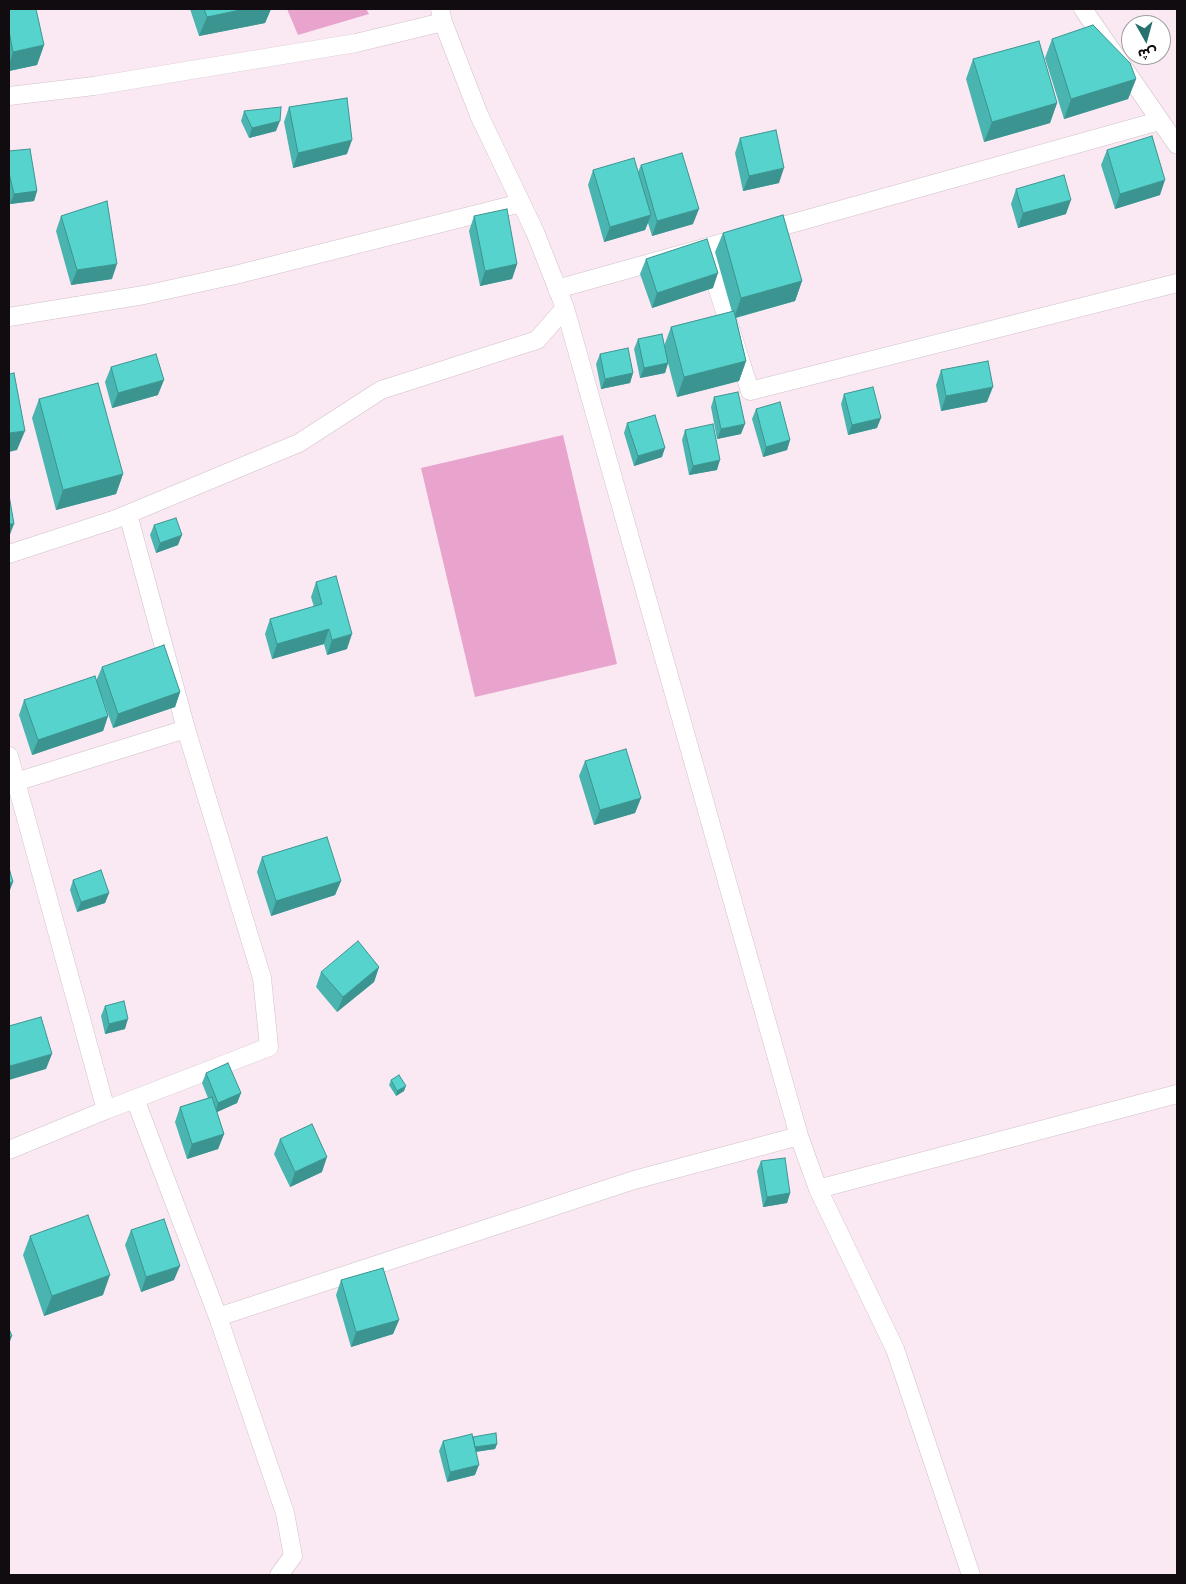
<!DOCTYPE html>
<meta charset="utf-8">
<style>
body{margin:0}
#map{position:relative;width:1186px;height:1584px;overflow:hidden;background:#fae9f2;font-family:Ubuntu,"Noto Sans Arabic",sans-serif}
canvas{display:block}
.frame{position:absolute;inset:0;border:10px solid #110c0f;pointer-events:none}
.north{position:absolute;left:1121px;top:15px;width:50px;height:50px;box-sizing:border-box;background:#fff;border:1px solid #a09e9f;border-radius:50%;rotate:173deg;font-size:14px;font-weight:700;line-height:20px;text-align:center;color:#110c0f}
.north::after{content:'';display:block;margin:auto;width:18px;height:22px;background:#27716e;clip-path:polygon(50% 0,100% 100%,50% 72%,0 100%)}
</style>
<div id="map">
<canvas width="1186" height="1584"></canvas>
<div class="frame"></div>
<div class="north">ش</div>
</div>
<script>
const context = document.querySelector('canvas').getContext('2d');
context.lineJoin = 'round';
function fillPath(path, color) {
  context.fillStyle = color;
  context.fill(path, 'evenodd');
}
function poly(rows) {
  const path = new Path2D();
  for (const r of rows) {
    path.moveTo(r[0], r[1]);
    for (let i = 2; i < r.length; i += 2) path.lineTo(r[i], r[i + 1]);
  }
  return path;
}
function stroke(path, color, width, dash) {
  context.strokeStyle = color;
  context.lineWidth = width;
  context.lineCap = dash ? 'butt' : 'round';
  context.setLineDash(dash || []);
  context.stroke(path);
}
fillPath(poly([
 [287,9,366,9,369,14,298,35],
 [563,435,617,664,475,697,421,468]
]), '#e8a4cd');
const minor = poly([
 [440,9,443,22,479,115,535,232,565,308,799,1136,818,1189,1177,1094],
 [1083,9,1177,145],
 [9,96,94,86,356,43,443,22],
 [708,258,750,391,1177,283],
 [557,289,1159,121],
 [9,317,144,295,235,275,521,203],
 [9,554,116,519,299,443,381,390,537,340,565,308],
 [9,756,106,1110],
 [9,784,186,729],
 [135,1099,218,1317,634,1180,799,1136],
 [9,1150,106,1110,269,1047,262,978,186,729,128,514],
 [818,1189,895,1349,971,1575],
 [218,1317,285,1513,293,1556,279,1575]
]);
stroke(minor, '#d1c0c9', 19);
stroke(minor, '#fff', 18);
fillPath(poly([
 [9,9,44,45,37,65,9,71],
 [190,9,271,9,265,23,199,36],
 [1052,39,1136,79,1128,99,1064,119,1045,58],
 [973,59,1057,103,1050,123,984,142,966,79],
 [289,107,347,154,293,168,284,122],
 [244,111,276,131,249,138,241,121],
 [740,138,779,183,743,191,735,153],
 [1107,150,1160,195,1115,209,1101,165],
 [9,151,37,191,34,201,10,204,9,197],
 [641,165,693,224,652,236,648,223,645,230,604,242,588,185,593,170,638,172],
 [1016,189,1066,214,1018,228,1011,204],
 [61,216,112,279,71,285,56,231],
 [474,216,517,264,512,279,480,286,469,231],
 [723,233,802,281,795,301,736,318,746,361,739,381,677,397,668,363,665,373,640,378,634,349,638,339,664,346,671,327,732,312,715,252],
 [646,259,713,288,652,308,640,274],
 [600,354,633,373,630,383,601,389,596,364],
 [111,367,158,395,112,408,105,382],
 [941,370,987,402,941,411,936,385],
 [844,394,877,428,848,435,841,404],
 [714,397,741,434,717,439,711,407],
 [39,399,123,474,116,494,56,510,32,418],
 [756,409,790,440,787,450,763,457,752,419],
 [627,423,662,457,634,466,624,433],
 [685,430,717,470,689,475,682,440],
 [154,525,178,545,156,553,150,535],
 [316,582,347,649,327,655,324,644,272,659,265,634,270,619,314,607,311,597],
 [102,667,180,692,175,707,113,728,101,694,108,716,103,731,32,755,19,715,24,700,96,681],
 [585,761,641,798,635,813,594,825,579,776],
 [262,857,341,881,335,895,271,916,257,872],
 [73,880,109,893,105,903,77,912,70,890],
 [379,967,374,982,337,1012,316,987,321,972],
 [105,1006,125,1029,105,1034,101,1016],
 [206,1073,241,1093,237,1103,217,1112,224,1134,218,1149,187,1159,175,1122,180,1107,208,1098,202,1083],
 [391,1080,404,1091,396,1096,389,1085],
 [280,1139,322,1172,290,1187,274,1154],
 [761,1161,790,1193,787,1203,763,1207,757,1171],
 [131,1230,174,1280,141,1292,125,1245],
 [30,1236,103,1295,44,1316,23,1255],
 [341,1280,399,1320,393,1334,351,1347,336,1295],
 [443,1441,497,1444,495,1449,476,1452,475,1475,447,1482,439,1451]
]), '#4ab5b0');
fillPath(poly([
 [245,9,271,9,265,23,199,36,207,17],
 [44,45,37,65,9,71,9,65,13,52],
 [1136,79,1128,99,1064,119,1071,99],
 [1057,103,1050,123,984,142,992,122],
 [280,121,276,131,249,138,252,128],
 [352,140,347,154,293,168,298,153],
 [784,168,779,183,743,191,749,176],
 [1165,180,1160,195,1115,209,1120,194],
 [37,191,34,201,10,204,14,194],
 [1071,200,1066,214,1018,228,1023,213],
 [699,209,693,224,652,236,657,221],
 [651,215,645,230,604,242,610,227],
 [117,264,112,279,71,285,77,270],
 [517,264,512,279,480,286,485,271],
 [718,273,713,288,652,308,657,293],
 [802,281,795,301,734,318,741,298],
 [746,361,739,381,677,397,684,377],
 [668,363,665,373,640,378,644,368],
 [633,373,630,383,601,389,605,379],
 [164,380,158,395,112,408,118,393],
 [993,387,987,402,941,411,946,396],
 [881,418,877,428,848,435,852,425],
 [745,424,741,434,717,439,721,429],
 [25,431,17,450,9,452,9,433],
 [790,440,787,450,763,457,766,447],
 [665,448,662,457,634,466,638,456],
 [720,460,717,470,689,475,693,466],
 [123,474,116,494,56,510,63,490],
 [9,524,14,524,9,537],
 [182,535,178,545,156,553,160,543],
 [329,629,324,644,272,659,277,644],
 [352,634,347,649,327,655,332,640],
 [180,692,175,707,113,728,118,714],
 [108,716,103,731,32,755,38,740],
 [641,798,635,813,594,825,600,810],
 [341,881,335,895,271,916,276,901],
 [13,882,9,893,9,883],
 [109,893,105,903,77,912,81,902],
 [379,967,374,982,337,1012,343,997],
 [128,1019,125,1029,105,1034,109,1024],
 [52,1054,46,1069,9,1080,9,1070,10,1066],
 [406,1086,404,1091,396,1096,397,1091],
 [241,1093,237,1103,215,1113,218,1103],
 [224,1134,218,1149,187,1159,192,1144],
 [327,1157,322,1172,290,1187,295,1172],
 [790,1193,787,1203,763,1207,767,1197],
 [180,1266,174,1280,141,1292,146,1277],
 [110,1275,103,1295,44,1316,52,1296],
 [399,1320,393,1334,351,1347,356,1332],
 [12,1336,9,1344,9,1337],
 [497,1444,495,1449,473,1452,475,1447],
 [479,1465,475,1475,447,1482,450,1472]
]), '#3c9490');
const building = poly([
 [9,9,36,9,44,45,13,52,9,31,9,9],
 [204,9,245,9,207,17,204,9],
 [1093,25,1130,63,1136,79,1071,99,1052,39,1093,25],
 [1039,41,1057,103,992,122,973,59,1039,41],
 [347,98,352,140,298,153,289,107,347,98],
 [281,107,280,121,252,128,244,111,281,107],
 [776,130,784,168,749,176,740,138,776,130],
 [1152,136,1165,180,1120,194,1107,150,1152,136],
 [30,149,37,191,14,194,9,173,9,151,30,149],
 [682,153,699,209,657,221,641,165,682,153],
 [634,158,651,215,610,227,593,170,634,158],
 [1064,175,1071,200,1023,213,1016,189,1064,175],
 [107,201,117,264,77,270,61,216,107,201],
 [507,209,517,264,485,271,474,216,507,209],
 [783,215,802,281,741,298,723,233,783,215],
 [707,239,718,273,657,293,646,259,707,239],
 [734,311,746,361,684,377,671,327,734,311],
 [662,334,668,363,644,368,638,339,662,334],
 [628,348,633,373,605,379,600,354,628,348],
 [156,354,164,380,118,393,111,367,156,354],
 [988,361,993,387,946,396,941,370,988,361],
 [14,373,25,431,9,433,9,374,14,373],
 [98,383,123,474,63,490,39,399,98,383],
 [873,387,881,418,852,425,844,394,873,387],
 [738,392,745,424,721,429,714,397,738,392],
 [780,402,790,440,766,447,756,409,780,402],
 [655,415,665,448,638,456,627,423,655,415],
 [713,424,720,460,693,466,685,430,713,424],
 [9,495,14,524,9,524,9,495],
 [176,518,182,535,160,543,154,525,176,518],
 [336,576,352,634,332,640,329,629,277,644,270,619,322,604,316,582,336,576],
 [164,645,180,692,118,714,102,667,164,645],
 [95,676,108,716,38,740,24,700,95,676],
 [626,749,641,798,600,810,585,761,626,749],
 [327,837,341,881,276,901,262,857,327,837],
 [9,868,13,882,9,883,9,868],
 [101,870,109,893,81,902,73,880,101,870],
 [358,941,379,967,343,997,321,972,358,941],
 [124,1001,128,1019,109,1024,105,1006,124,1001],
 [41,1017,52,1054,10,1066,9,1062,9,1026,41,1017],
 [228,1063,241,1093,218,1103,206,1073,228,1063],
 [399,1075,406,1086,397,1091,391,1080,399,1075],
 [212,1097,224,1134,192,1144,180,1107,212,1097],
 [312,1124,327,1157,295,1172,280,1139,312,1124],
 [785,1158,790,1193,767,1197,761,1161,785,1158],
 [88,1215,110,1275,52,1296,30,1236,88,1215],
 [164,1219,180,1266,146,1277,131,1230,164,1219],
 [383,1268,399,1320,356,1332,341,1280,383,1268],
 [9,1329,12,1336,9,1337,9,1329],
 [496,1433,497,1444,475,1447,473,1437,496,1433],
 [472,1434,479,1465,450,1472,443,1441,472,1434]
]);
fillPath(building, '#56d3cd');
stroke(building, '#3c9490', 1);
</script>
